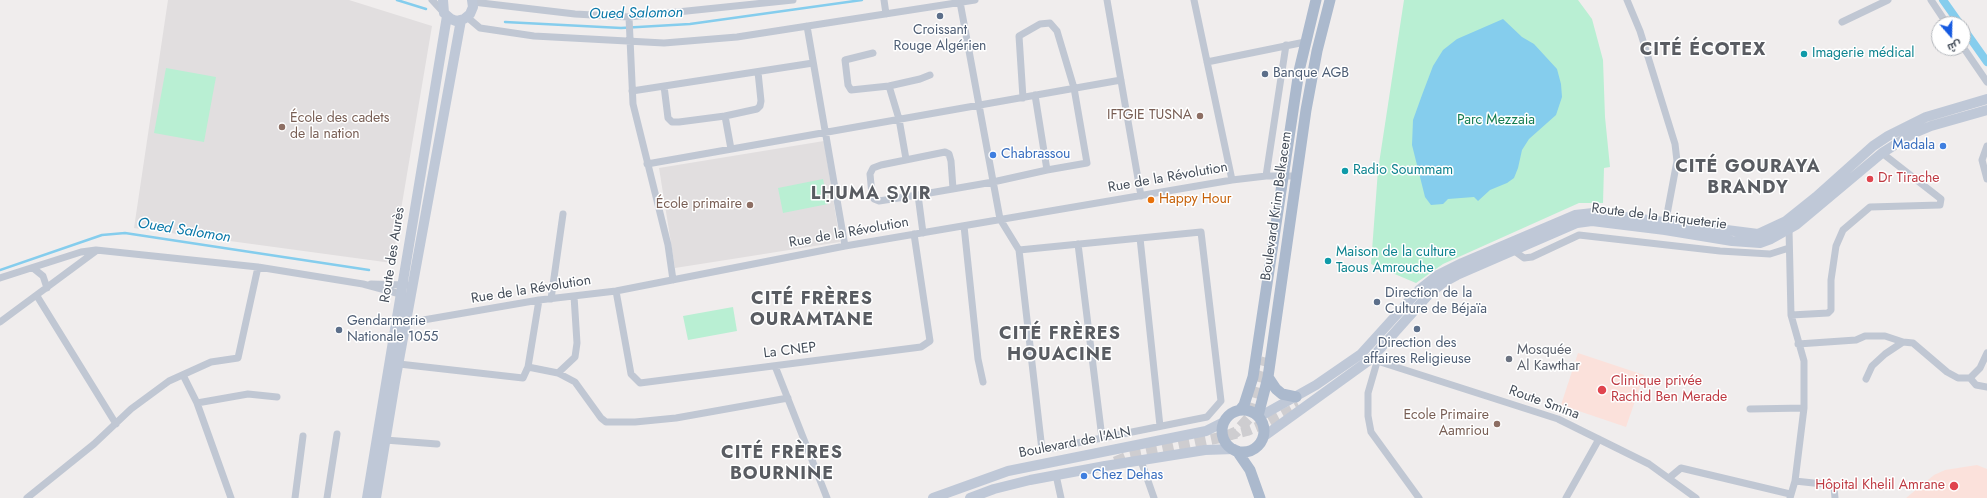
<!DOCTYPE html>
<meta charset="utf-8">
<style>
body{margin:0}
#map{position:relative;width:1987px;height:498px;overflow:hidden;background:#f0eded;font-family:Jost,Cairo,sans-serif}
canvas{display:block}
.north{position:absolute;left:1931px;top:16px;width:40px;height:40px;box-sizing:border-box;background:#fff;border:1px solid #b5b8bd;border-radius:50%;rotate:160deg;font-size:11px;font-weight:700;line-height:16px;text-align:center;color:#454e5a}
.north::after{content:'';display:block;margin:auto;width:14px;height:18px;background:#155ae1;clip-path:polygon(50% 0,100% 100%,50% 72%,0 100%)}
</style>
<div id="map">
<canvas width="1987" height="498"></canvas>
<div class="north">ش</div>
</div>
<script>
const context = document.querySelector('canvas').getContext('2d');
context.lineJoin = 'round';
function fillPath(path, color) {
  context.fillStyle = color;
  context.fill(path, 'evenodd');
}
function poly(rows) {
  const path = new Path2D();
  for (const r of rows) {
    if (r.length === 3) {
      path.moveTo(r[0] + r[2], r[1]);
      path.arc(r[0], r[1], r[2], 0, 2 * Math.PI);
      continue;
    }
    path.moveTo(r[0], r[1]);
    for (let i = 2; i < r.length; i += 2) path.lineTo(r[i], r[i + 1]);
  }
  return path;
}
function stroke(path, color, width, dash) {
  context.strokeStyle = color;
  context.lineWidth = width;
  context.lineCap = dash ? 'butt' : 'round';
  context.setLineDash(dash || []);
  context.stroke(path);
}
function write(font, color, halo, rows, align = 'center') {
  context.font = font + ' Jost,sans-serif';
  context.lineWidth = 3;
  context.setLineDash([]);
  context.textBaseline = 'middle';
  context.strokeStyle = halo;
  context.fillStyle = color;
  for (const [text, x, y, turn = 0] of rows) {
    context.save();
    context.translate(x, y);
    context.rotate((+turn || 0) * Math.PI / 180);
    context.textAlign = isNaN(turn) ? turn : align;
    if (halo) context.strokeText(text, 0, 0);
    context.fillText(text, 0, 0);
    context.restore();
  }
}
fillPath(poly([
 [168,0,349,0,432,26,392,263,134,228],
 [824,141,840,242,675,268,659,168]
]), '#e1dedf');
fillPath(poly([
 [1578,353,1644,375,1626,427,1561,405],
 [1977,465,1987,469,1987,498,1906,498,1934,475,1945,470]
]), '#fbe1db');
fillPath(poly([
 [1404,0,1578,0,1592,19,1603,60,1605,117,1610,167,1604,168,1603,203,1579,203,1443,264,1416,283,1371,264,1378,170],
 [166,68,216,77,204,142,154,133],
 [823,179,828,204,783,213,778,188],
 [733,307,737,331,688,340,683,316]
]), '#b9efd3');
fillPath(poly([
 [1503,19,1522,37,1534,44,1557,69,1561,84,1562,97,1556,115,1529,139,1522,150,1518,168,1514,178,1507,183,1490,190,1478,201,1474,197,1448,199,1443,204,1431,205,1425,197,1412,145,1413,120,1422,95,1433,66,1443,50,1457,39]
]), '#85cded');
stroke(poly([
 [397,0,426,9],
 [505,22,621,28,690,24,862,0],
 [0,270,102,235,125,233,369,270]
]), '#85cded', 2.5);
stroke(poly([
 [1943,0,1960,24],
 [1963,28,1987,62]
]), '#85cded', 8);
stroke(poly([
 [1227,436,1247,431,1269,422,1299,406]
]), '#cecdd0', 10, [10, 5]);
stroke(poly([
 [1115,462,1130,456,1227,436,1236,432,1249,418,1267,358]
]), '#cecdd0', 11, [11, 5.5]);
stroke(poly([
 [432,0,444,13],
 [884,0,886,14],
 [1107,0,1141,196],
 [1194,0,1232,180],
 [1627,0,1640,31,1675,144,1677,161,1665,225],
 [1931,0,1947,24],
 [473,2,575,14,629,17,793,0],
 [960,2,1000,219,1019,250,1042,450,1207,417,1221,401,1201,232,1019,250],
 [467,17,480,28,534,36,664,43,737,37,975,0],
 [629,17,633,104,668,245,673,280],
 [1842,22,1888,0],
 [807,26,845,246],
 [1963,47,1987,82],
 [873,53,845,60,848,85,851,90,889,86,920,79,930,75],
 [1207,62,1305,42],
 [664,86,668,118,672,122,679,122,725,116,731,149],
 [889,86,899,119,906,159],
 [632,91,813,63],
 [1035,95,1047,170],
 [725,116,757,109,760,106,761,101,758,72],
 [1987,146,1982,160,1987,179],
 [647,164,1121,80],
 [1266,176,1286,45],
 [953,189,951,161,949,154,945,152,881,165,873,168,870,174,872,195,874,199,879,201,918,195,993,182,1047,170,1087,163,1074,88,1057,31,1050,23,1040,24,1019,36,1023,98],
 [918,195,923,233],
 [964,226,978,359,983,382],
 [1789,229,1791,315,1804,361,1804,408,1795,481,1790,498],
 [1140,238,1160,426],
 [1078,244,1102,438],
 [1513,250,1524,258,1532,257,1579,235,1720,251,1770,254,1789,248],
 [33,268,43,276,47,288],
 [0,278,81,252,96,250,258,267,363,284,404,295],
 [371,284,407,285],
 [616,291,631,374,640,383,921,347,930,341,914,234],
 [37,296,116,424],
 [551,299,563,214],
 [1791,315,1828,313,1831,310,1831,280,1836,246,1843,230,1870,207,1940,205,1941,199,1882,153],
 [0,322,96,251],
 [406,323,539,300,616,291,845,246,1232,180,1266,176,1297,176],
 [1798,344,1856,340,1865,336,1885,336,1903,342],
 [1371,359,1558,419,1649,464,1696,498],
 [1377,362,1368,393,1368,416,1371,432,1419,498],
 [399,364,523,378,528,367,539,300],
 [775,366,827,498],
 [528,367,558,373,575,382,601,418,606,422,635,422,676,418,788,398],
 [558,373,575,357,577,343,574,296],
 [183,375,197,403,231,498],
 [1970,378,1976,385,1987,387],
 [1866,379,1872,366,1885,354,1903,342,1913,343,1947,372,1958,378,1970,378,1980,368,1987,353],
 [197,403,248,394,277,397],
 [1750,409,1804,408],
 [385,440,437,444],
 [1141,461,1154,498],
 [1056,475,1061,498],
 [1669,478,1681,468,1790,494],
 [1795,481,1832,485,1834,487,1835,498],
 [27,498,94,444,131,409,169,381,211,362,238,358,258,267],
 [295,498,303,436],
 [327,498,337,434],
 [1566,498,1599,439]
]), '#c0c7d3', 7);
stroke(poly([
 [443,0,444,13,451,19,456,21,464,19,470,14,473,7,472,0],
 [1259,417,1316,385,1361,354,1419,290,1438,275,1462,263,1575,215,1593,213,1758,234,1786,221,1816,197,1873,146,1888,136,1926,117,1987,99],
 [1263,437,1371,359,1430,293,1444,282,1457,275,1577,223,1592,221,1665,230,1732,241,1760,243,1771,239,1796,225,1882,153,1912,134,1931,126,1987,110],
 [367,498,447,16],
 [376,498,395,382,461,20],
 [933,498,1008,471,1206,431,1224,422],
 [970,498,994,489,1030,480,1105,466,1205,450,1234,449]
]), '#bfc8d7', 10);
stroke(poly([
 [1268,377,1276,389,1282,394,1296,397],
 [1240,410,1244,405,1253,377,1299,71,1316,0],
 [1243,431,21],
 [1258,416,1268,377,1306,110,1317,51,1330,0],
 [1237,451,1250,470,1260,498]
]), '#abb9cd', 11);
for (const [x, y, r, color] of [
 [940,16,4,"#5c6f8a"],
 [1804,54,4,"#0f9aa8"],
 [1265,74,4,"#5c6f8a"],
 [1200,116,4,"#8d6e63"],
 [282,127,4,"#8d6e63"],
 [1943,146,4,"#3f7fe0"],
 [993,155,4,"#3f7fe0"],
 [1345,171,4,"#0f9aa8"],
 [1870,179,4,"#e0444e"],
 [1151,200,4,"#e8710a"],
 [750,205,4,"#8d6e63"],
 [1328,261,4,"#0f9aa8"],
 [1377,302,4,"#5c6f8a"],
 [1417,329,4,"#5c6f8a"],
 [339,330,4,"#5c6f8a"],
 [1509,359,4,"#6b7280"],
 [1602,390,5,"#e0444e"],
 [1497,424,4,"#8d6e63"],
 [1084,476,4,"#3f7fe0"],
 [1954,486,5,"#e0444e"]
]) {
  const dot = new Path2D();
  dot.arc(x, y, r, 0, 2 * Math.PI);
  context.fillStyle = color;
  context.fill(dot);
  stroke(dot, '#fff', 1.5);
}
write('14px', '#4e5e75', '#fff', [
 ["Croissant",940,31,"center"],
 ["Rouge Algérien",940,47,"center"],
 ["Banque AGB",1273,74],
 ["Direction de la",1385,294],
 ["Culture de Béjaïa",1385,310],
 ["Gendarmerie",347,322],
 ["Nationale 1055",347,338],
 ["Direction des",1417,344,"center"],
 ["affaires Religieuse",1417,360,"center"]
], 'left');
write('14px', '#0d838f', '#fff', [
 ["Imagerie médical",1812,54],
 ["Radio Soummam",1353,171],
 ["Maison de la culture",1336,253],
 ["Taous Amrouche",1336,269]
], 'left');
write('14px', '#785e54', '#fff', [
 ["IFTGIE TUSNA",1192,116],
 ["École des cadets",290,119,"left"],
 ["de la nation",290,135,"left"],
 ["École primaire",742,205],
 ["Ecole Primaire",1489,416],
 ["Aamriou",1489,432]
], 'right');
write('14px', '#147d53', '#fff', [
 ["Parc Mezzaia",1496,121]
]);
write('14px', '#366cbe', '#fff', [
 ["Madala",1935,146,"right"],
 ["Chabrassou",1001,155],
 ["Chez Dehas",1092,476]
], 'left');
write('14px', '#454e5a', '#fff', [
 ["Rue de la Révolution",1168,178,-10],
 ["Boulevard Krim Belkacem",1277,206,-82],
 ["Route de la Briqueterie",1659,217,7],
 ["Rue de la Révolution",849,233,-10],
 ["Route des Aurès",393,255,-81],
 ["Rue de la Révolution",531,290,-9],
 ["La CNEP",790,351,-7],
 ["Route Smina",1544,403,20],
 ["Boulevard de l'ALN",1075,443,-11]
]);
write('14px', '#be3a42', '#fff', [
 ["Dr Tirache",1878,179],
 ["Clinique privée",1611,382],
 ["Rachid Ben Merade",1611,398],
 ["Hôpital Khelil Amrane",1945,486,"right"]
], 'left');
write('14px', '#c56008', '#fff', [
 ["Happy Hour",1159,200]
], 'left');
write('14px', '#5b616d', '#fff', [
 ["Mosquée",1517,351],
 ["Al Kawthar",1517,367]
], 'left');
write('italic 15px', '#0978a9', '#fff', [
 ["Oued Salomon",636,14,-1],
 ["Oued Salomon",184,231,9]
]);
context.letterSpacing = '1px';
write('bold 18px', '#595c62', '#fff', [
 ["CITÉ ÉCOTEX",1703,51],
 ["CITÉ GOURAYA",1748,168],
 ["BRANDY",1748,189],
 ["LḤUMA ṢƔIR",871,195],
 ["CITÉ FRÈRES",812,300],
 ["OURAMTANE",812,321],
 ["CITÉ FRÈRES",1060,335],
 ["HOUACINE",1060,356],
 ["CITÉ FRÈRES",782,454],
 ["BOURNINE",782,475]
]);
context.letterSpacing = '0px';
</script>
